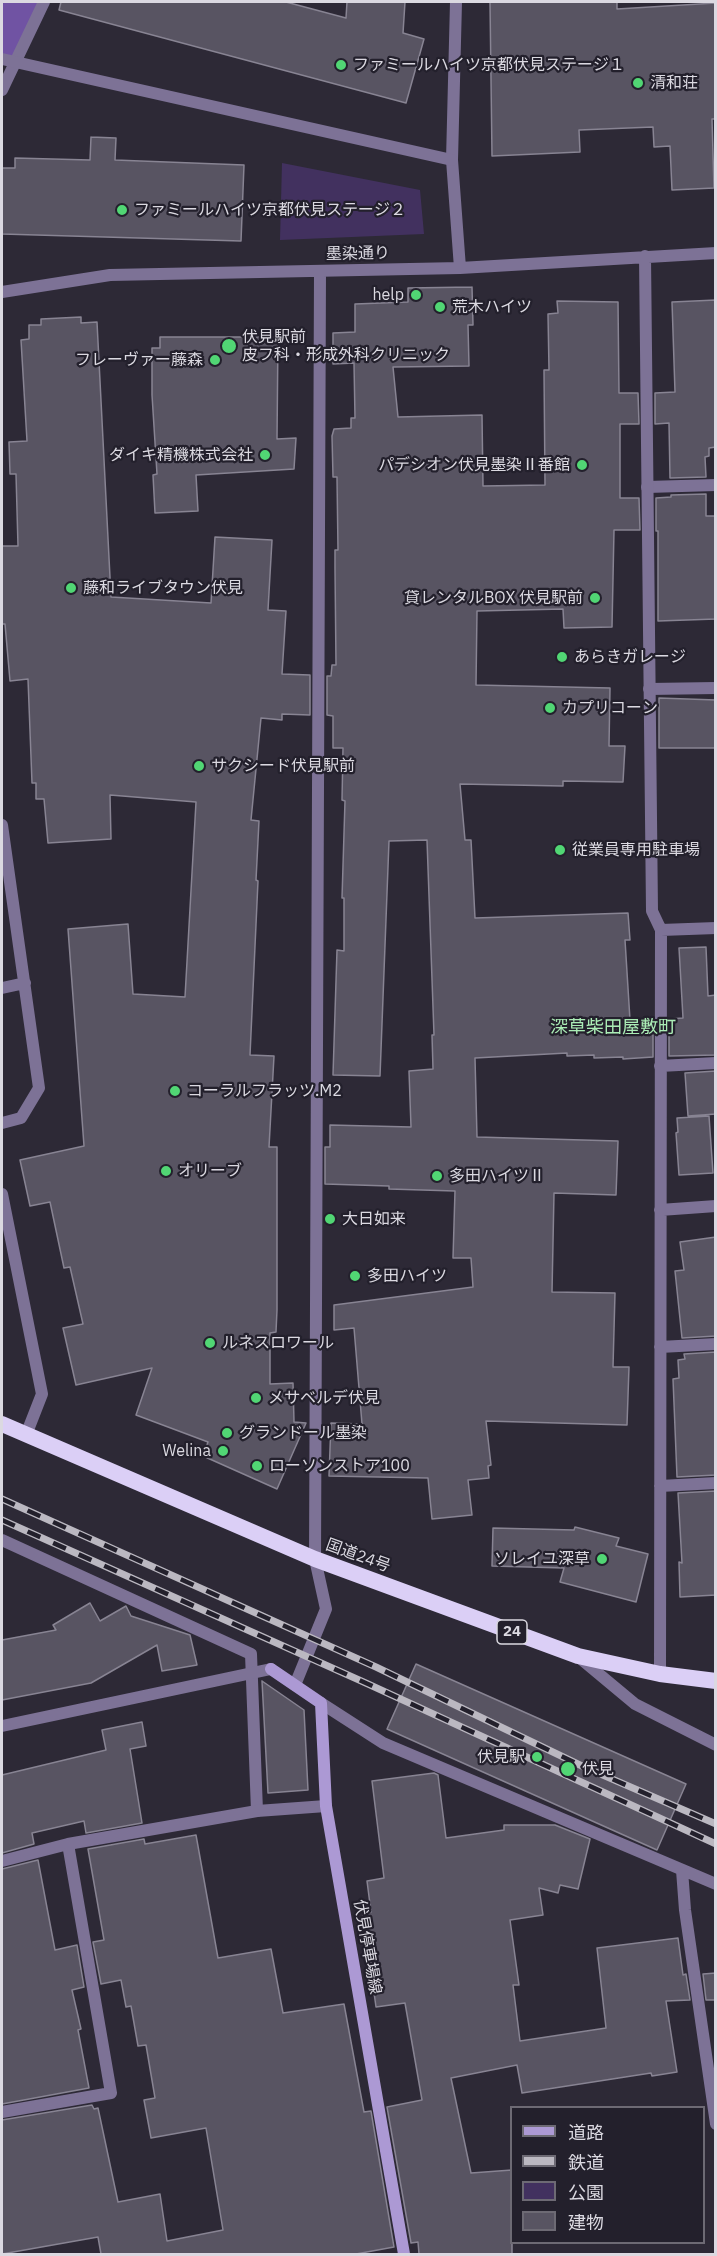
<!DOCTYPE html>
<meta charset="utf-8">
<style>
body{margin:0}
#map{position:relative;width:717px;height:2256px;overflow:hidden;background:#2d2936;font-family:"IBM Plex Sans","Noto Sans JP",sans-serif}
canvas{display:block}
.frame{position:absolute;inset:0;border:3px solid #dbd9e1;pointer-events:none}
.legend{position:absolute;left:510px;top:2106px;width:195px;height:138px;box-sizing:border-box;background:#23202c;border:2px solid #6d6a74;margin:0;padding:8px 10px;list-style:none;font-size:18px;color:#dbd9e1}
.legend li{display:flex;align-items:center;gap:12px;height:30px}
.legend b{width:30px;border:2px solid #6d6a74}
</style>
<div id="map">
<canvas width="717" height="2256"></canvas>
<div class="frame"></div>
<ul class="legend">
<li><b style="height:8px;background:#ac99d4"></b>道路</li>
<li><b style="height:8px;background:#bbb8c1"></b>鉄道</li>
<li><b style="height:16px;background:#42315f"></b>公園</li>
<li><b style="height:16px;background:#585462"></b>建物</li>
</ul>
</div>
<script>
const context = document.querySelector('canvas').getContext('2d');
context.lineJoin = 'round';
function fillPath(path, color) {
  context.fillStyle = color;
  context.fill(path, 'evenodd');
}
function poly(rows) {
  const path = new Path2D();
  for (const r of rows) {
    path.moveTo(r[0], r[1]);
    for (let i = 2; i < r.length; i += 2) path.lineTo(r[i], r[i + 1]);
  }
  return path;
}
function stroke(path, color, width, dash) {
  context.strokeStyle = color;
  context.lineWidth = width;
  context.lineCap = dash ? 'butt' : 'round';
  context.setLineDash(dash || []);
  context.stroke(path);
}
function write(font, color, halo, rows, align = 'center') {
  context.font = font + ' "IBM Plex Sans","Noto Sans JP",sans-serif';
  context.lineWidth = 4.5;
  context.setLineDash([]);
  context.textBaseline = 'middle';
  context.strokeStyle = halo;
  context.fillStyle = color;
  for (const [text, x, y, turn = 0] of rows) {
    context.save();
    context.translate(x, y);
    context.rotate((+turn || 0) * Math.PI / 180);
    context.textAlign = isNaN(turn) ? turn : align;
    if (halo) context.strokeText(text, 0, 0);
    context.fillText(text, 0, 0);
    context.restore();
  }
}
fillPath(poly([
 [282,163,420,190,424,234,280,240]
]), '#42315f');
stroke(poly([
 [2,32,18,2]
]), '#7053a3', 58);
const building = poly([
 [61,2,286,2,346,18,347,2,405,2,403,33,424,39,406,103,59,10,61,2],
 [490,2,617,2,617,9,716,3,716,119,712,119,714,188,672,190,670,146,654,147,653,127,579,130,580,152,492,156,490,2],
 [91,137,116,138,115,160,244,165,241,241,2,234,2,168,15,168,15,158,90,160,91,137],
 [472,287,473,325,468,325,469,366,393,367,398,417,482,415,483,486,545,485,544,370,549,370,548,314,558,313,557,301,618,302,619,393,638,393,639,424,620,424,620,498,639,498,640,530,614,530,612,627,564,628,563,609,477,611,476,685,610,688,609,746,625,746,623,782,563,781,563,786,460,784,465,840,471,840,475,918,628,913,630,940,625,940,630,1020,653,1019,653,1057,623,1059,623,1057,594,1058,594,1055,567,1056,567,1053,475,1058,477,1137,618,1141,616,1195,554,1193,552,1292,615,1293,613,1367,629,1367,627,1425,486,1421,491,1465,488,1466,489,1478,468,1480,472,1515,432,1519,428,1478,329,1476,331,1423,362,1424,354,1328,334,1330,334,1305,473,1287,471,1258,453,1258,455,1191,389,1189,389,1186,325,1184,325,1147,330,1147,330,1125,411,1127,409,1071,433,1069,432,1035,434,1035,427,840,389,841,380,1076,333,1075,337,950,344,951,344,898,342,898,345,801,342,800,343,748,333,748,333,716,327,715,327,676,331,676,332,665,336,665,335,568,335,550,338,550,337,477,333,477,332,436,334,429,351,428,351,418,355,418,354,363,333,364,333,333,355,332,355,304,408,302,408,288,472,287],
 [716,300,716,447,709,448,709,456,705,457,706,477,670,478,669,423,655,424,655,393,675,392,672,302,716,300],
 [81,317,81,323,97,322,111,597,211,603,215,537,272,540,268,610,286,611,282,674,310,675,310,715,282,714,282,720,261,718,251,820,259,821,256,880,258,881,250,1055,274,1056,269,1147,277,1147,277,1310,276,1332,270,1333,270,1384,293,1383,294,1422,306,1423,277,1489,203,1456,208,1442,136,1415,152,1368,76,1385,63,1328,83,1324,70,1267,64,1268,50,1202,30,1206,20,1160,84,1146,68,929,128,924,133,994,185,997,196,802,110,795,111,839,48,843,44,799,36,799,36,783,32,783,28,679,10,681,5,624,2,624,2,546,18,546,16,474,10,474,9,442,27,441,21,340,29,339,29,325,41,325,41,319,81,317],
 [160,337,278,337,277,439,296,438,294,469,196,475,198,511,155,513,153,475,157,474,152,395,152,348,160,348,160,337],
 [706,494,706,516,716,516,716,619,658,621,658,531,656,531,656,498,671,497,671,495,706,494],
 [659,698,716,700,716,748,659,748,659,698],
 [706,947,708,996,716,995,716,1055,669,1056,669,1019,683,1018,679,948,706,947],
 [716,1071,716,1114,688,1116,685,1073,716,1071],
 [709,1116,713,1173,679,1175,676,1133,678,1132,677,1118,709,1116],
 [716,1237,716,1336,682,1338,675,1271,684,1270,680,1242,716,1237],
 [716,1352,716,1475,677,1477,673,1379,679,1378,678,1360,685,1359,684,1354,716,1352],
 [716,1491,716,1595,680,1597,679,1562,682,1563,678,1493,716,1491],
 [575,1527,619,1538,616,1546,648,1554,636,1602,560,1582,564,1568,492,1566,493,1528,574,1530,575,1527],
 [90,1603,100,1621,126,1606,131,1616,190,1635,197,1665,162,1671,157,1645,91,1683,2,1700,2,1640,56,1630,53,1625,90,1603],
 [416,1664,686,1784,657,1850,387,1729,416,1664],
 [262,1681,304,1710,308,1790,268,1793,262,1681],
 [142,1722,146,1746,130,1749,142,1823,86,1833,84,1821,32,1833,34,1844,2,1853,2,1775,106,1750,102,1730,142,1722],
 [434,1773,438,1775,446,1838,504,1830,504,1825,555,1825,590,1839,578,1889,560,1885,558,1893,539,1888,543,1915,510,1920,519,1985,513,1985,520,2041,606,2028,597,1948,678,1938,683,1975,686,1974,690,2000,666,2001,677,2072,652,2076,651,2073,522,2093,517,2065,451,2078,471,2173,512,2170,512,2254,419,2254,418,2242,411,2243,387,2107,422,2100,405,2003,376,2007,363,1913,371,1912,367,1881,384,1878,372,1781,434,1773],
 [196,1835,218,1958,271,1949,283,2013,344,2004,364,2112,371,2111,394,2247,356,2254,101,2254,98,2237,2,2254,2,2120,92,2105,94,2109,98,2108,118,2202,160,2194,167,2241,223,2230,206,2128,151,2138,144,2100,155,2098,146,2045,138,2046,131,2006,126,2007,121,1980,101,1984,93,1942,104,1940,88,1849,144,1839,145,1844,196,1835],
 [38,1860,55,1950,77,1945,84,1987,72,1990,81,2029,78,2030,89,2088,2,2104,2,1869,38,1860],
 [716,1973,716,2000,706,2000,703,1974,716,1973]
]);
fillPath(building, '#585462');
stroke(building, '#888493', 1.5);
stroke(poly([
 [647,487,716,485],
 [649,689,716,688],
 [2,1540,251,1654,257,1811]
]), '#7d7296', 12);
stroke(poly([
 [456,2,452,160,460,268],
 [2,90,44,2],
 [645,256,652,911,661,930,660,1674],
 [2,292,110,275,460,268,716,253],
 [2,825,39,1088,21,1118,2,1123],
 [661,930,716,928],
 [2,988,25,983],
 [660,1066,716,1063],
 [2,1194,42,1394,26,1435],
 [660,1210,716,1206],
 [660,1347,716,1344],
 [660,1486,716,1483],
 [581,1659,635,1704,716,1745],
 [295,1685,326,1609,315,1559,320,272],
 [321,1703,383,1743,716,1884],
 [2,1726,271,1669],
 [2,1861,68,1844,257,1811,326,1806],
 [682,1870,685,1910,716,2124],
 [2,2112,111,2093,68,1844]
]), '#7d7296', 12);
stroke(poly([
 [2,59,452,160]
]), '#7d7296', 12);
stroke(poly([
 [271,1669,321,1703,326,1806,404,2254]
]), '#ac99d4', 12);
stroke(poly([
 [2,1424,315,1559,578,1656,660,1674,716,1681]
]), '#dbcff6', 16);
const rail = poly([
 [2,1499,376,1667,582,1766,716,1824],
 [2,1520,368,1684,716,1844]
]);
stroke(rail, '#bbb8c1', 7);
stroke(rail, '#23202c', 4.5, [14]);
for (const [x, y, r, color] of [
 [341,65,6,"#51d674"],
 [638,83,6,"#51d674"],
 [122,210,6,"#51d674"],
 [416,295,6,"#51d674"],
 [440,307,6,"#51d674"],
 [229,346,8,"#51d674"],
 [215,360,6,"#51d674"],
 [265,455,6,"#51d674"],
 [582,465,6,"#51d674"],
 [71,588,6,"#51d674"],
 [595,598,6,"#51d674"],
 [562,657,6,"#51d674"],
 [550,708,6,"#51d674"],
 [199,766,6,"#51d674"],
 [560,850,6,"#51d674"],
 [175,1091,6,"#51d674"],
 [166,1171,6,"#51d674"],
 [437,1176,6,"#51d674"],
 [330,1219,6,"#51d674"],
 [355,1276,6,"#51d674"],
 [210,1343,6,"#51d674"],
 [256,1398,6,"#51d674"],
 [227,1433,6,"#51d674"],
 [223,1451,6,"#51d674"],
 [257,1466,6,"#51d674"],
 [602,1559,6,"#51d674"],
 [537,1757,6,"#51d674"],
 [568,1769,8,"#51d674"]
]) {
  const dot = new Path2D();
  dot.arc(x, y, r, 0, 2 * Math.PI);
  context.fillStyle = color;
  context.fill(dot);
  stroke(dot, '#23202c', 2);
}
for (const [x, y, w] of [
 [512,1632,30]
]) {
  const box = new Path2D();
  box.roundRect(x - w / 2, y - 12, w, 24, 4.5);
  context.fillStyle = '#23202c';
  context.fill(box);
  stroke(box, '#dbd9e1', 1.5);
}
write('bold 15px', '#dbd9e1', null, [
 ["24",512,1632]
]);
write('16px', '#dbd9e1', '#23202c', [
 ["ファミールハイツ京都伏見ステージ１",353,65],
 ["清和荘",650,83],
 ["ファミールハイツ京都伏見ステージ２",134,210],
 ["help",404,295,"right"],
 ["荒木ハイツ",452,307],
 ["伏見駅前",242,337],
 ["皮フ科・形成外科クリニック",242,355],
 ["フレーヴァー藤森",203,360,"right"],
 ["ダイキ精機株式会社",253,455,"right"],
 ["パデシオン伏見墨染Ⅱ番館",570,465,"right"],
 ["藤和ライブタウン伏見",83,588],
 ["貸レンタルBOX 伏見駅前",583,598,"right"],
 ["あらきガレージ",574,657],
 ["カプリコーン",562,708],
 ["サクシード伏見駅前",211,766],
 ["従業員専用駐車場",572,850],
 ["コーラルフラッツ.M2",187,1091],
 ["オリーブ",178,1171],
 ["多田ハイツⅡ",449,1176],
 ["大日如来",342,1219],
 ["多田ハイツ",367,1276],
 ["ルネスロワール",222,1343],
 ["メサベルデ伏見",268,1398],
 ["グランドール墨染",239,1433],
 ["Welina",211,1451,"right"],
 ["ローソンストア100",269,1466],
 ["ソレイユ深草",590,1559,"right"],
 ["伏見駅",525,1757,"right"],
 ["伏見",582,1769]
], 'left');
write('16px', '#dbd9e1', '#23202c', [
 ["墨染通り",358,254,-1],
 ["国道24号",358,1556,20],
 ["伏見停車場線",367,1947,80]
]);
write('18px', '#abedb6', '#23202c', [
 ["深草柴田屋敷町",613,1028]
]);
</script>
